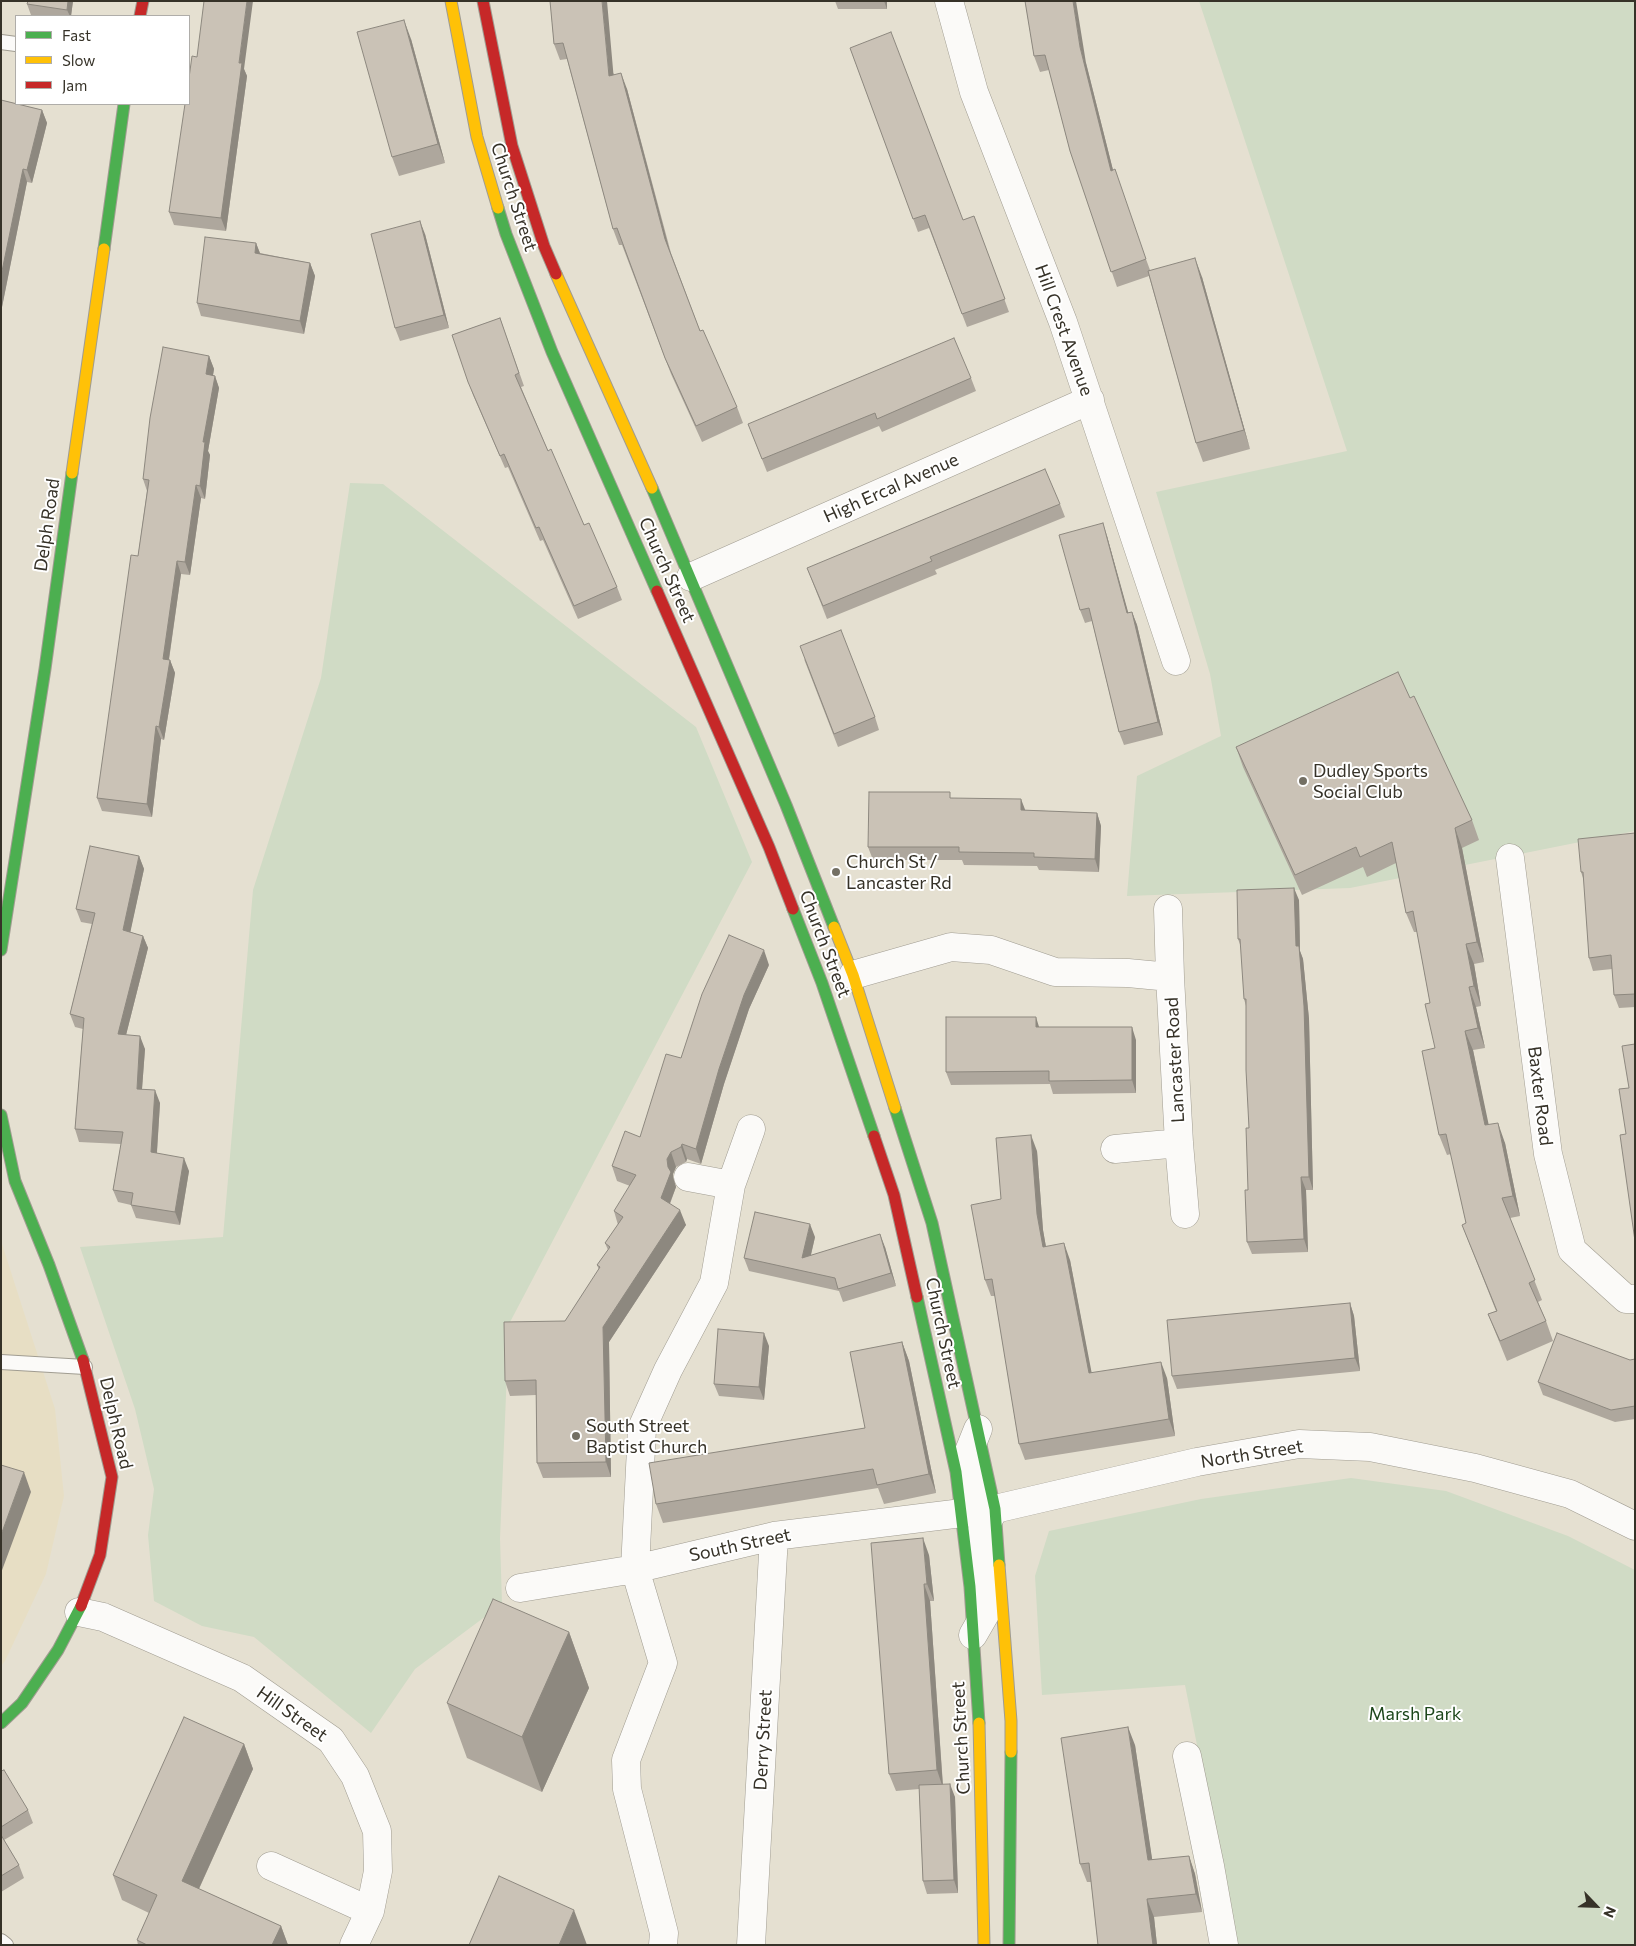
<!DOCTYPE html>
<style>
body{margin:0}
#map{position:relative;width:1636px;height:1946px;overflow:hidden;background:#e5e0d1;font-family:Commissioner,sans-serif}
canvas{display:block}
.frame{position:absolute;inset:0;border:2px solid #363228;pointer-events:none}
.legend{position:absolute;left:15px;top:15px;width:175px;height:90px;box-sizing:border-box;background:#fff;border:1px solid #afada9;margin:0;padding:6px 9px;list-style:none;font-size:15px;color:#363228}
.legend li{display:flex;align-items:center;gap:10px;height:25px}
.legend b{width:25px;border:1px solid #afada9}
.north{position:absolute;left:1571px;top:1881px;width:50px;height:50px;-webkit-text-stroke:4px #fff;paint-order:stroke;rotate:114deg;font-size:14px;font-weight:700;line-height:20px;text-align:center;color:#363228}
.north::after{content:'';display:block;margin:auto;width:18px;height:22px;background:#363228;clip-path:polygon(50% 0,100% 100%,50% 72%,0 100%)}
</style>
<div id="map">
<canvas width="1636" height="1946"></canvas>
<div class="frame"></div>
<ul class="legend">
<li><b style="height:6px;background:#4caf50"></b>Fast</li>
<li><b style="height:6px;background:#ffc107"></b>Slow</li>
<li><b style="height:6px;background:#c62828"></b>Jam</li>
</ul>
<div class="north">N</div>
</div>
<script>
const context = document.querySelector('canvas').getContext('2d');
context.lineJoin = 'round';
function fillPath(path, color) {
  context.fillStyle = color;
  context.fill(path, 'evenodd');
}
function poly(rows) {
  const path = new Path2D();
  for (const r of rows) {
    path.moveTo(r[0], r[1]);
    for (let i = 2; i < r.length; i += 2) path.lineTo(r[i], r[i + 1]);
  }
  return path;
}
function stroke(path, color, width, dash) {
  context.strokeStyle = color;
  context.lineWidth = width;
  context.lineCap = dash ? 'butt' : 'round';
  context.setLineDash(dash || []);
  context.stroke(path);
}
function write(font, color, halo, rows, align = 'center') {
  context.font = font + ' Commissioner,sans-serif';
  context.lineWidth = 4;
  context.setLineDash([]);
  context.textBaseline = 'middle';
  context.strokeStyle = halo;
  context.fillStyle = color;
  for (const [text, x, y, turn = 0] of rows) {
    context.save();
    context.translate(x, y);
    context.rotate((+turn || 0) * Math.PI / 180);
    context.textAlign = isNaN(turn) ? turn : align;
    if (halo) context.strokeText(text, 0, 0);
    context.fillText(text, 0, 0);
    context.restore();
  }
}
fillPath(poly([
 [1,1241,55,1409,64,1496,46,1574,5,1661,1,1666]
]), '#e7dec4');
fillPath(poly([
 [1199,1,1635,1,1635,831,1350,888,1127,896,1137,776,1221,736,1210,674,1156,492,1347,451],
 [350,483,383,484,696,727,752,862,509,1324,500,1538,502,1604,415,1669,371,1733,254,1637,202,1626,154,1601,148,1535,154,1489,135,1409,80,1247,223,1237,253,890,321,678],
 [1351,1478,1446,1491,1568,1536,1635,1570,1635,1945,1237,1945,1185,1685,1042,1695,1035,1576,1049,1531,1201,1499]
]), '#d0dbc5');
const lane = poly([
 [1,42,16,44],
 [1,1362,85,1367],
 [1,1941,6,1945]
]);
const street = poly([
 [949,1,974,92,1063,322,1176,661],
 [691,577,1090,400],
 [1510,858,1548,1154,1572,1250,1626,1299,1635,1299],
 [1168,909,1170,977],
 [853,975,951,947,991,950,1055,972,1128,973,1170,977,1179,1143,1185,1214],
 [1115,1149,1179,1143],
 [688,1177,731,1185],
 [961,1514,974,1494,968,1454,978,1429],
 [520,1588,635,1569,774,1536,995,1509,1197,1462,1299,1444,1370,1447,1475,1468,1570,1494,1635,1526],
 [79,1612,103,1617,242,1678,331,1740,355,1776,377,1831,378,1871,370,1911,354,1945],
 [973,1635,988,1609,982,1529,995,1509],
 [1187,1756,1210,1866,1224,1945],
 [271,1866,370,1911],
 [663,1945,664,1933,627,1789,626,1760,663,1663,635,1569,642,1428,668,1370,714,1283,731,1185,751,1129],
 [751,1945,774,1536]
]);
const fast = poly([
 [498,208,506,234,552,352,657,591],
 [104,249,124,104],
 [652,488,786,805,834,927],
 [793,909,822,983,874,1136],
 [1,950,45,669,72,473],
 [895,1108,932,1223,995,1509,999,1565],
 [1,1115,15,1181,49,1265,83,1360],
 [917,1297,956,1472,970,1587,979,1723],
 [1,1723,22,1703,58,1650,81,1606],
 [1009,1945,1011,1752]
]);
const slow = poly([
 [451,1,477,137,498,208],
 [556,274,652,488],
 [72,473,104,249],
 [834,927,853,975,895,1108],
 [999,1565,1011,1721,1011,1752],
 [979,1723,984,1945]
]);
const jam = poly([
 [483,1,512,146,544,246,556,274],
 [140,16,143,1],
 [657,591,769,847,793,909],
 [874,1136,894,1195,917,1297],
 [81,1606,100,1555,112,1477,83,1360]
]);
stroke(lane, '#a09c91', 16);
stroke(street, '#a09c91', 29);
stroke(fast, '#a09c91', 13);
stroke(slow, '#a09c91', 13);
stroke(jam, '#a09c91', 13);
stroke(lane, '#fbfaf8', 14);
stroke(street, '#fbfaf8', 28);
stroke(fast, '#4caf50', 11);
stroke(slow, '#ffc107', 11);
stroke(jam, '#c62828', 11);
fillPath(poly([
 [73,1,71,16,43,16,31,15,27,4],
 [550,1,627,89,671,253,700,331,737,407,743,423,702,442,671,374,622,245,619,245,613,229,567,59,560,60,554,44],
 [835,1,887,1,887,9,838,9],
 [1025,1,1086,63,1113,170,1150,270,1202,277,1250,449,1203,462,1196,443,1149,276,1117,287,1070,151,1049,70,1040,72,1034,56],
 [411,39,445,163,399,176,392,157],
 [850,48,963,220,974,216,1009,312,967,327,929,228,918,232],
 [244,69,247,76,226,231,174,225,169,212],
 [1,100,42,110,47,123,32,183,27,182,1,312],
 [425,234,449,328,400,341,395,328],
 [256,243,260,253,310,263,315,276,304,334,201,316,197,303],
 [500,318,524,386,521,387,548,451,584,525,617,587,622,600,578,619,543,540,540,541,508,467,505,468,473,395,452,335],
 [209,356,214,369,213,375,215,376,219,388,208,451,210,455,205,499,201,498,190,575,181,574,169,660,170,660,175,673,164,740,161,739,152,817,102,811,97,798,138,556,147,491,143,479],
 [971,378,976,391,882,432,879,426,767,472,748,424],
 [1060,504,1065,517,935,570,937,574,827,619,807,568],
 [1107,536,1128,613,1132,612,1137,625,1163,735,1124,745,1119,732,1092,621,1085,623,1080,610],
 [804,659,875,717,879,730,838,747],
 [1410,698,1472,820,1479,840,1462,848,1484,962,1474,964,1481,1006,1476,1007,1485,1048,1473,1050,1488,1125,1505,1143,1520,1216,1510,1218,1542,1300,1538,1302,1546,1321,1553,1341,1507,1361,1496,1334,1488,1314,1496,1311,1462,1225,1466,1223,1451,1154,1447,1155,1439,1135,1435,1048,1430,1003,1417,932,1414,932,1406,913,1396,863,1367,877,1363,867,1302,895,1243,767,1236,747],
 [952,798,1025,810,1097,813,1101,826,1099,872,1039,870,1037,866,964,865,962,860,873,860,868,847],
 [1635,833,1635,1007,1619,1008,1614,995,1612,969,1593,971,1589,958,1584,881,1581,872],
 [139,856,144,869,130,932,143,936,148,948,126,1035,145,1049,142,1089,160,1103,157,1153,189,1171,180,1225,136,1218,131,1205,118,1202,113,1190,121,1144,79,1142,75,1129,83,1029,75,1027,70,1014,92,924,81,922,76,909],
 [1299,900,1300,951,1303,959,1309,1019,1313,1190,1306,1190,1308,1252,1252,1254,1247,1242,1248,1190,1249,1128,1246,1006,1244,999,1241,947,1238,939],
 [769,965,749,1009,724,1084,701,1164,687,1159,686,1162,676,1167,673,1174,673,1177,676,1187,670,1204,686,1225,609,1342,611,1477,543,1478,537,1463,536,1395,510,1396,505,1381,565,1321,599,1270,597,1265,608,1250,605,1243,618,1225,614,1211,630,1186,617,1181,612,1166,640,1137,681,1058],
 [1039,1027,1136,1040,1136,1093,1053,1094,1050,1084,951,1085,946,1072],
 [1037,1151,1043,1230,1046,1247,1070,1260,1091,1373,1167,1378,1175,1436,1025,1460,1019,1444,995,1296,991,1296,985,1280,1001,1199],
 [815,1237,811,1255,885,1247,896,1286,843,1302,839,1291,749,1271,744,1258],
 [1350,1303,1354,1316,1360,1371,1177,1389,1172,1376],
 [902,1342,909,1361,936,1493,884,1504,878,1488,663,1523,656,1504,865,1428],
 [769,1346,764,1400,719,1396,714,1384],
 [1635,1359,1635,1419,1615,1422,1543,1395,1538,1382],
 [929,1555,934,1601,930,1601,943,1785,955,1797,958,1893,927,1894,923,1881,919,1789,896,1791,889,1774],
 [569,1632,589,1688,542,1792,467,1758,447,1703],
 [244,1744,253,1769,199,1889,281,1926,288,1945,138,1945,137,1940,149,1913,122,1900,113,1875],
 [1135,1745,1152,1860,1189,1856,1195,1874,1202,1912,1154,1917,1157,1945,1098,1945,1091,1882,1087,1882,1080,1864],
 [1,1771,28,1810,33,1823,4,1840,19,1865,24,1878,1,1892]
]), '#aea79d');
fillPath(poly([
 [68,1,73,1,71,16,70,16,67,10],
 [247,1,253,1,244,69,247,76,226,231,221,218,239,63],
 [602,1,607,1,615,92,609,76],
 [884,1,887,1,887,9],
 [1073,1,1076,1,1086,63,1117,186,1111,171,1080,47],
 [404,20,411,39,445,163,438,144],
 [621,73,627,89,671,256,665,239],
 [42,110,47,123,32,183,27,170],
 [23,169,27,182,1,312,1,276],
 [420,221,425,234,449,328,444,315],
 [256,243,261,256,255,253],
 [1195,258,1202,277,1250,449,1244,430],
 [310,263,315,276,304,334,300,321],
 [209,356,214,369,211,387,206,374],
 [215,376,219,388,208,451,210,455,205,499,200,486,203,442],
 [196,485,201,498,190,575,185,562],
 [1103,523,1107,536,1132,626,1127,613],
 [177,561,181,574,167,672,163,659],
 [1132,612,1137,625,1163,735,1158,722],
 [170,660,175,673,164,740,159,727],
 [156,726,161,739,152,817,147,804],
 [1021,799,1026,812,1021,810],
 [1097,813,1101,826,1099,872,1095,859],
 [1455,828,1462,848,1484,962,1477,942],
 [139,856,144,869,128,943,123,930],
 [1294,888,1299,900,1300,951,1303,959,1309,1019,1313,1190,1309,1177,1296,946],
 [143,936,148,948,123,1047,118,1034],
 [1466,944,1474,964,1481,1006,1474,986],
 [764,950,769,965,749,1009,724,1084,701,1164,696,1149,719,1069,744,995],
 [1469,987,1476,1007,1485,1048,1478,1028],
 [1036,1017,1040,1030,1036,1027],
 [1132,1027,1136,1040,1136,1093,1132,1080],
 [1465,1031,1473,1050,1493,1145,1485,1125],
 [140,1036,145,1049,141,1102,137,1089],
 [155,1090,160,1103,156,1165,151,1152],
 [1498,1123,1505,1143,1520,1216,1513,1196],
 [1031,1135,1037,1151,1043,1230,1049,1264,1043,1247,1037,1214],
 [682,1144,687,1159,686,1162,681,1147],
 [671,1152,676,1167,673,1174,673,1177,676,1187,666,1213,661,1198,668,1167,667,1159],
 [184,1158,189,1171,180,1225,175,1212],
 [1301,1177,1306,1190,1308,1252,1304,1239],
 [680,1210,686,1225,609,1342,611,1477,606,1462,603,1327],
 [810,1224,815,1237,807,1271,802,1258],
 [880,1234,885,1247,896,1286,891,1273],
 [1064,1243,1070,1260,1095,1390,1089,1373],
 [1350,1303,1354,1316,1360,1371,1355,1358],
 [764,1333,769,1346,764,1400,759,1387],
 [902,1342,909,1361,936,1493,929,1474],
 [1161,1362,1167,1378,1175,1436,1169,1419],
 [24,1472,31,1492,1,1573,1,1535],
 [923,1538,929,1555,934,1601,927,1584],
 [924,1584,930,1601,943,1788,937,1770],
 [569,1632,589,1688,542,1792,522,1737],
 [1128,1727,1135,1745,1155,1878,1148,1860],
 [244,1744,253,1769,191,1906,182,1881],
 [950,1784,955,1797,958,1893,954,1880],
 [1189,1856,1195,1874,1202,1912,1196,1894],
 [1147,1899,1154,1917,1157,1945,1153,1945],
 [574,1910,587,1945,559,1945],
 [281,1926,288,1945,272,1945]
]), '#8d887f');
const building = poly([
 [28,1,68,1,67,10,27,4,28,1],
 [204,1,247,1,239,63,242,63,221,218,169,212,185,104,189,104,189,78,192,56,197,57,204,1],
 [550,1,602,1,609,76,621,73,665,239,700,331,703,330,737,407,696,426,665,358,617,228,613,229,563,43,554,44,550,1],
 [1025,1,1073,1,1080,47,1111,171,1115,169,1146,259,1111,272,1070,151,1045,55,1034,56,1025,1],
 [404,20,438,144,392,157,357,32,404,20],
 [891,32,963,220,974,216,1005,299,962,314,925,215,913,219,850,48,891,32],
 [1,100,42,110,27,170,23,169,1,276,1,100],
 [420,221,444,315,395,328,371,234,420,221],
 [205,237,256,243,255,253,310,263,300,321,197,303,205,237],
 [1195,258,1244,430,1196,443,1148,271,1195,258],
 [500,318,519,373,515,375,548,451,551,449,584,525,589,523,617,587,574,606,539,527,536,528,504,454,500,456,468,382,452,335,500,318],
 [954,338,971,378,877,419,875,413,762,459,748,424,954,338],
 [163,347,209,356,206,374,215,376,203,442,205,442,200,486,196,485,185,562,177,561,163,659,170,660,159,727,156,726,147,804,97,798,131,555,138,556,149,480,143,479,150,418,163,347],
 [1045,469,1060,504,930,557,932,561,823,606,807,568,1045,469],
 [1103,523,1127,613,1132,612,1158,722,1119,732,1089,608,1080,610,1059,535,1103,523],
 [841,630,875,717,834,734,800,646,841,630],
 [1398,672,1410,698,1414,696,1472,820,1455,828,1477,942,1466,944,1474,986,1469,987,1478,1028,1465,1031,1485,1125,1498,1123,1513,1196,1502,1198,1535,1280,1529,1283,1546,1321,1500,1341,1488,1314,1497,1311,1462,1225,1466,1223,1446,1134,1439,1135,1422,1051,1435,1048,1425,1004,1430,1003,1413,911,1406,913,1392,842,1360,857,1356,847,1295,875,1236,747,1398,672],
 [869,792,950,792,950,798,1021,799,1021,810,1097,813,1095,859,1034,857,1034,853,959,852,959,847,868,847,869,792],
 [1635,833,1635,994,1614,995,1611,955,1589,958,1583,872,1581,872,1578,839,1635,833],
 [90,846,139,856,123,930,143,936,118,1034,140,1036,137,1089,155,1090,151,1152,184,1158,175,1212,131,1205,133,1193,113,1190,123,1132,75,1129,84,1018,70,1014,95,913,76,909,90,846],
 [1294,888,1296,946,1299,946,1304,1006,1309,1177,1301,1177,1304,1239,1247,1242,1245,1190,1248,1190,1246,1128,1249,1128,1246,1070,1246,999,1244,999,1240,939,1238,939,1237,890,1294,888],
 [729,935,764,950,744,995,719,1069,696,1149,682,1144,681,1147,671,1152,667,1159,668,1167,671,1172,661,1198,680,1210,603,1327,606,1462,537,1463,536,1380,505,1381,504,1322,565,1321,600,1267,597,1265,610,1247,605,1243,623,1217,614,1211,636,1175,612,1166,625,1131,640,1137,666,1054,681,1058,702,994,729,935],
 [946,1017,1036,1017,1036,1027,1132,1027,1132,1080,1049,1081,1049,1071,946,1072,946,1017],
 [1635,1044,1635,1241,1620,1135,1626,1134,1619,1089,1629,1088,1622,1046,1635,1044],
 [1031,1135,1037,1214,1043,1247,1064,1243,1089,1373,1161,1362,1169,1419,1019,1444,992,1279,985,1280,971,1205,1001,1199,996,1138,1031,1135],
 [755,1212,810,1224,802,1258,880,1234,891,1273,838,1289,835,1278,744,1258,755,1212],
 [1350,1303,1355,1358,1172,1376,1167,1320,1350,1303],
 [718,1329,764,1333,759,1387,714,1384,718,1329],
 [1557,1333,1630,1360,1635,1359,1635,1406,1611,1410,1538,1382,1557,1333],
 [902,1342,929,1474,877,1485,873,1469,656,1504,649,1463,865,1428,850,1352,902,1342],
 [1,1465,24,1472,1,1535,1,1465],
 [923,1538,927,1584,924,1584,937,1770,889,1774,871,1543,923,1538],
 [493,1599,569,1632,522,1737,447,1703,493,1599],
 [184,1717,244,1744,182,1881,281,1926,272,1945,147,1945,137,1940,157,1895,113,1875,184,1717],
 [1128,1727,1148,1860,1189,1856,1196,1894,1147,1899,1153,1945,1098,1945,1089,1863,1080,1864,1061,1738,1128,1727],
 [4,1770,28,1810,1,1827,1,1771,4,1770],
 [950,1784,954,1880,923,1881,919,1785,950,1784],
 [1,1835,19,1865,1,1876,1,1835],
 [499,1876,574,1910,559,1945,469,1945,499,1876]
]);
fillPath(building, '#cac2b6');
stroke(building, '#8d887f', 1);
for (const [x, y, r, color] of [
 [1303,781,5,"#736f63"],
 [836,872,5,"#736f63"],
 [576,1436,5,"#736f63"]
]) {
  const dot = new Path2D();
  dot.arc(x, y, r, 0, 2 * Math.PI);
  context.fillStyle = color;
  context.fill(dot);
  stroke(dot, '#fff', 2);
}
write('18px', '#363228', '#fff', [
 ["Church Street",514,197,72],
 ["Hill Crest Avenue",1064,330,70],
 ["High Ercal Avenue",891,488,-24],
 ["Delph Road",47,525,-82],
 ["Church Street",667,570,66],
 ["Church Street",825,944,69],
 ["Lancaster Road",1175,1060,-93],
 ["Baxter Road",1540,1096,83],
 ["Church Street",943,1333,78],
 ["Delph Road",116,1423,77],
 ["North Street",1252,1454,-9],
 ["South Street",740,1545,-12],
 ["Hill Street",292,1714,35],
 ["Church Street",961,1738,-93],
 ["Derry Street",763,1740,-87]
]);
write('18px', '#363228', '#fff', [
 ["Dudley Sports",1313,771],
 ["Social Club",1313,792],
 ["Church St /",846,862],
 ["Lancaster Rd",846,883],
 ["South Street",586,1426],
 ["Baptist Church",586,1447]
], 'left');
write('18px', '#1d471b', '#fff', [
 ["Marsh Park",1415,1714]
]);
</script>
